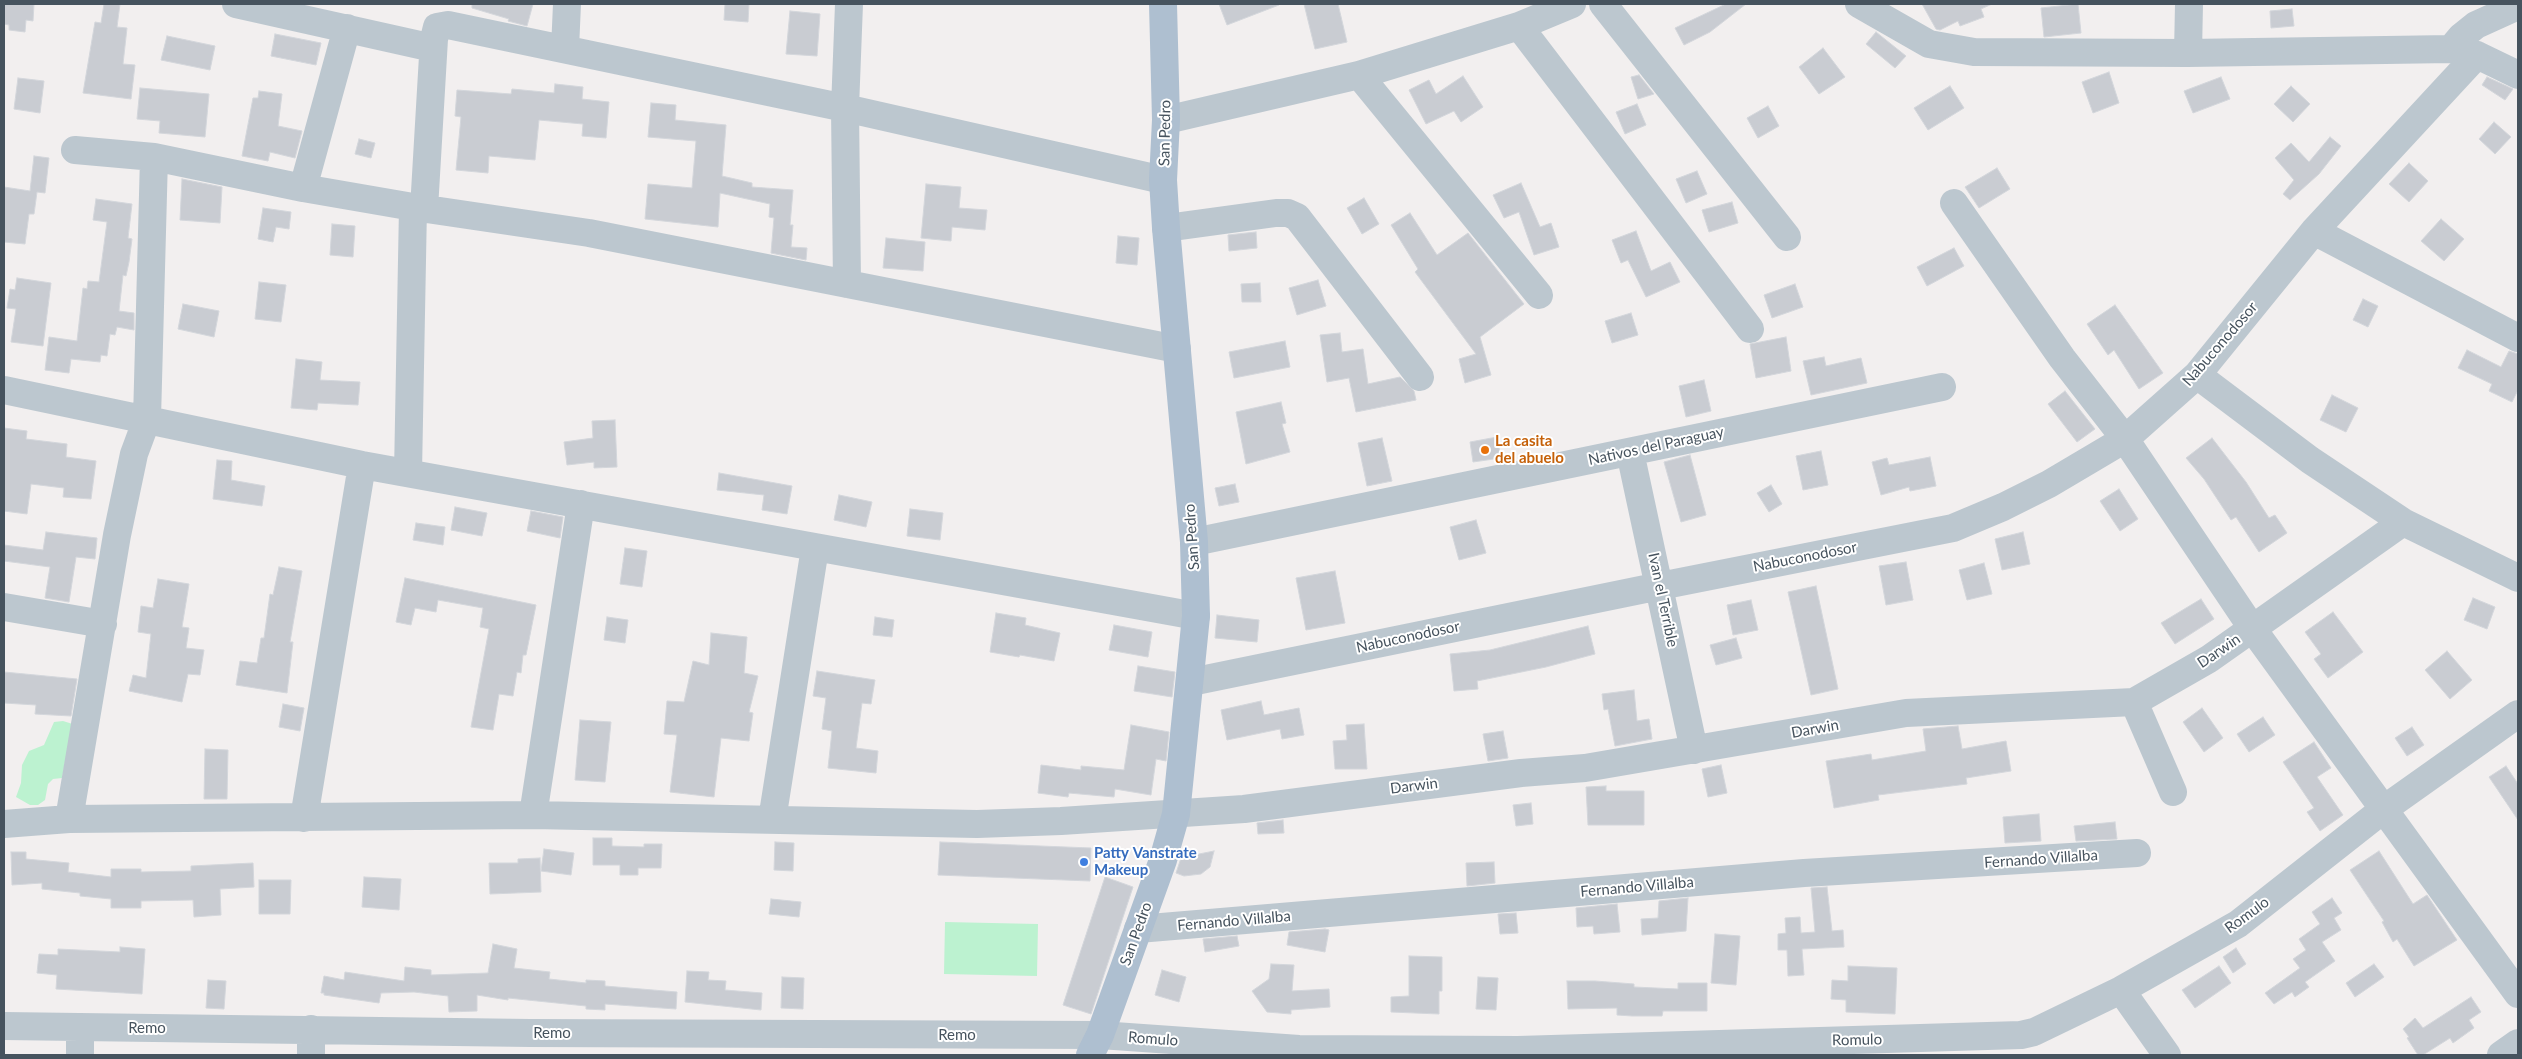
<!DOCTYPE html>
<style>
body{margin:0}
#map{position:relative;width:2522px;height:1059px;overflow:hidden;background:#f2efef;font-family:Lato,sans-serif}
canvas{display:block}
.frame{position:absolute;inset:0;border:5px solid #46535e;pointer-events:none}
</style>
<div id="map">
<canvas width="2522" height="1059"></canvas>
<div class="frame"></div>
</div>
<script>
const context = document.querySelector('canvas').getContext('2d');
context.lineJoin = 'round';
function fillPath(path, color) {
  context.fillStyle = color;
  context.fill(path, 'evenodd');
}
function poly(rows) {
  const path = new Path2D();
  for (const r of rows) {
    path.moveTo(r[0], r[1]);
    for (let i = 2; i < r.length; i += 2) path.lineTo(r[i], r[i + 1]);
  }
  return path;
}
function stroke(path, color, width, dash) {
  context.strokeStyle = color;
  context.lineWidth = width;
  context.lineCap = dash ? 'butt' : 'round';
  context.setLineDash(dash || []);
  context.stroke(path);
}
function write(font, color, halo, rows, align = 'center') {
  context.font = font + ' Lato,sans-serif';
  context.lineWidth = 4;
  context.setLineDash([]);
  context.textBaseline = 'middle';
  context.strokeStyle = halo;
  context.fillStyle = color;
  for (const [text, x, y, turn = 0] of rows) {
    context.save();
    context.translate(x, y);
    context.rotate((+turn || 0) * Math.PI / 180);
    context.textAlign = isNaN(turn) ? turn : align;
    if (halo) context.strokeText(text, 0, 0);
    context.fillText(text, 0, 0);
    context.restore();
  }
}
fillPath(poly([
 [63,721,79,726,65,762,62,778,53,779,48,784,45,800,38,805,30,805,16,797,21,783,22,765,29,751,44,745,54,722],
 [945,922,1038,924,1037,976,944,974]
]), '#bcf2d0');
const building = poly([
 [4,4,34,4,33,21,26,20,25,32,9,30,9,25,4,24,4,4],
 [104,4,120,4,117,27,127,28,123,64,135,65,131,99,83,93,95,22,101,23,104,4],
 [472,4,533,4,527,26,508,21,509,19,472,8,472,4],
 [725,4,749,4,748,22,724,20,725,4],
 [1219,4,1279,4,1279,5,1227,25,1219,4],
 [1304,4,1338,4,1347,42,1315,49,1304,4],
 [1726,4,1746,4,1710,32,1684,45,1675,28,1726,4],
 [1922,4,1992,4,1981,9,1984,17,1960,26,1958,21,1940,30,1936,29,1922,4],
 [2078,4,2081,33,2044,37,2041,8,2078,4],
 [2292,9,2294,26,2271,28,2270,11,2292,9],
 [790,11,820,14,817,56,786,54,790,11],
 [1876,32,1906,56,1895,68,1866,44,1876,32],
 [275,34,321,43,316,65,271,56,275,34],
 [167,36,215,46,210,70,161,60,167,36],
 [1823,48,1845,77,1819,94,1799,67,1823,48],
 [2109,72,2119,103,2093,113,2082,82,2109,72],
 [1639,75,1654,94,1638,99,1631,77,1639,75],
 [1463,76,1483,107,1461,122,1454,111,1426,124,1409,90,1429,80,1436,94,1463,76],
 [2221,77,2230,99,2193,113,2184,91,2221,77],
 [2487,77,2513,89,2505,100,2482,85,2487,77],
 [18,78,44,81,40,113,14,109,18,78],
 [555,84,583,87,582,99,609,102,606,138,582,136,583,124,539,120,535,160,489,156,488,173,456,170,461,117,455,116,457,90,511,94,512,89,554,93,555,84],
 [1950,86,1964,108,1928,130,1914,108,1950,86],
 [2291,86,2310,104,2293,122,2274,104,2291,86],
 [140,88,209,94,205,137,159,133,160,121,137,119,140,88],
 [259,91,282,94,278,126,302,131,295,158,270,152,268,161,242,156,253,98,258,98,259,91],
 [651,103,676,105,675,120,726,125,722,176,752,183,752,187,793,190,790,225,793,225,791,247,807,248,806,260,771,253,774,218,769,217,770,204,720,193,718,227,645,219,648,184,692,188,696,141,648,137,651,103],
 [1637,104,1646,125,1625,134,1616,112,1637,104],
 [1768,106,1779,126,1758,138,1747,118,1768,106],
 [2494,122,2511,137,2495,154,2479,139,2494,122],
 [2330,137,2341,146,2319,174,2290,200,2283,194,2294,180,2275,158,2291,143,2309,162,2330,137],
 [359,139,375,143,371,158,355,154,359,139],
 [34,156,49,158,45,193,37,192,34,214,29,214,25,244,4,242,4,187,30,191,34,156],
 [2409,163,2428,181,2409,202,2389,184,2409,163],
 [1997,168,2010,189,1979,208,1965,187,1997,168],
 [1697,171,1707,194,1686,203,1676,179,1697,171],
 [182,179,222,187,220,223,180,220,182,179],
 [1521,183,1540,227,1551,223,1559,247,1534,255,1519,212,1504,218,1493,195,1521,183],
 [926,184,961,187,959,208,987,210,985,230,952,227,951,241,921,238,926,184],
 [1364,198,1379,224,1362,234,1347,208,1364,198],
 [96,199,132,204,128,238,132,239,129,262,126,276,123,275,119,311,134,313,134,330,117,327,115,335,110,334,107,356,101,355,100,362,71,359,69,373,45,370,49,337,77,341,83,288,87,289,88,281,99,282,107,222,93,220,96,199],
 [1732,202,1738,223,1709,232,1702,210,1732,202],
 [263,208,291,212,289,229,276,227,273,242,258,239,263,208],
 [1410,213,1437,255,1468,233,1524,304,1480,337,1491,375,1465,383,1459,359,1476,354,1415,272,1418,269,1391,225,1410,213],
 [2441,219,2464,239,2444,261,2421,241,2441,219],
 [332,224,355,226,353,257,330,255,332,224],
 [1636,231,1651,271,1670,262,1680,282,1646,297,1628,260,1621,263,1612,240,1636,231],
 [1256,232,1257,248,1229,251,1228,235,1256,232],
 [1118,236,1139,238,1137,265,1116,263,1118,236],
 [886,238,925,242,923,271,883,268,886,238],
 [1954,248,1964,266,1927,286,1917,267,1954,248],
 [17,278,51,283,43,346,11,342,16,309,7,308,10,289,15,290,17,278],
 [1318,280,1326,306,1297,315,1289,288,1318,280],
 [259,282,286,285,281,322,255,319,259,282],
 [1260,283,1261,302,1242,302,1241,284,1260,283],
 [1795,284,1803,307,1772,318,1764,295,1795,284],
 [2363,299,2378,306,2368,327,2353,320,2363,299],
 [183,304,219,311,214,337,178,329,183,304],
 [2115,305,2163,373,2139,389,2114,350,2108,355,2087,324,2115,305],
 [1631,313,1638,335,1612,343,1605,321,1631,313],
 [1340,333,1342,352,1363,349,1368,384,1400,377,1414,391,1416,400,1356,412,1349,378,1327,382,1320,335,1340,333],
 [1786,337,1791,371,1756,378,1750,344,1786,337],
 [1285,341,1290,367,1234,378,1229,352,1285,341],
 [2467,350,2501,367,2509,351,2518,354,2518,390,2512,402,2489,391,2492,384,2458,368,2467,350],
 [1824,357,1826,366,1861,358,1867,383,1811,395,1803,361,1824,357],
 [296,359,322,362,320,380,360,382,358,405,318,403,317,410,291,408,296,359],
 [1704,380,1711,411,1686,417,1679,386,1704,380],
 [2065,391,2095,429,2077,442,2048,404,2065,391],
 [2332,395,2358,408,2346,432,2320,420,2332,395],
 [1281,402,1286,423,1282,424,1290,452,1246,464,1236,412,1281,402],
 [615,420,617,467,594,468,594,462,567,465,564,442,593,438,592,421,615,420],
 [4,428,27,431,26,439,67,444,66,457,96,461,91,499,63,497,64,488,31,484,27,514,4,511,4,428],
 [1497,437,1501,458,1473,462,1470,442,1497,437],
 [1382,438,1392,481,1367,486,1358,443,1382,438],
 [2212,438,2246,482,2269,518,2275,515,2287,533,2259,552,2236,517,2231,520,2204,479,2186,458,2212,438],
 [1821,451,1828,485,1803,490,1796,456,1821,451],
 [1690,455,1706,515,1681,522,1664,462,1690,455],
 [1930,457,1936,486,1910,491,1909,487,1881,495,1872,462,1887,458,1889,465,1930,457],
 [217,460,232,461,231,480,265,486,262,506,213,499,217,460],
 [719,473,792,486,787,514,762,510,764,495,717,490,719,473],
 [1235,484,1239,502,1219,506,1215,488,1235,484],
 [1771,485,1782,504,1769,512,1757,493,1771,485],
 [2119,489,2138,519,2120,531,2100,501,2119,489],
 [839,495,872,502,866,527,834,520,839,495],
 [455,507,487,513,482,536,451,530,455,507],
 [910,509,943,513,940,540,907,536,910,509],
 [531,511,563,517,560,538,527,531,531,511],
 [1476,520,1486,553,1459,560,1450,527,1476,520],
 [416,523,445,527,443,545,413,540,416,523],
 [46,532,97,538,95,559,76,557,69,602,45,598,50,567,4,561,4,545,43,550,46,532],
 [2023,532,2030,564,2002,570,1995,539,2023,532],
 [625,548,647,551,642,587,620,584,625,548],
 [1906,562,1913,600,1886,605,1879,566,1906,562],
 [1984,563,1992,594,1967,600,1959,570,1984,563],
 [279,567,302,571,290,642,293,642,287,693,236,685,240,661,257,663,261,638,264,638,270,594,273,595,279,567],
 [1335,571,1345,623,1306,630,1296,578,1335,571],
 [405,578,536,605,526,655,523,655,521,673,517,672,513,696,499,694,493,730,471,727,489,629,480,627,483,608,438,600,436,612,415,608,411,625,396,622,405,578],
 [158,579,189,584,182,627,189,628,186,648,204,650,200,675,188,674,182,702,129,691,133,675,146,678,151,634,138,632,141,606,153,608,158,579],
 [1816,586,1838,689,1811,695,1788,592,1816,586],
 [2473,598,2495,607,2487,629,2464,620,2473,598],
 [2201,599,2214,619,2175,644,2161,623,2201,599],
 [1751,600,1758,630,1733,635,1727,605,1751,600],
 [2333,612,2363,652,2328,678,2314,659,2321,654,2305,632,2333,612],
 [996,613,1026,618,1025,625,1060,633,1054,661,1020,655,1019,657,990,652,996,613],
 [1217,615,1259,620,1257,642,1215,638,1217,615],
 [607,617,628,620,625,643,604,640,607,617],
 [875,617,894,620,892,637,873,635,875,617],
 [1114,625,1152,632,1148,657,1109,650,1114,625],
 [1588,626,1595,654,1546,667,1477,681,1478,689,1454,691,1450,654,1490,650,1588,626],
 [711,633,747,637,744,673,758,676,749,712,753,713,749,741,721,738,714,797,670,792,677,735,664,734,667,701,684,702,693,661,709,665,711,633],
 [1736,638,1742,658,1716,665,1710,645,1736,638],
 [2447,651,2472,680,2450,699,2425,670,2447,651],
 [1138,666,1175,672,1172,697,1134,691,1138,666],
 [817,671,875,680,871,704,862,703,856,748,878,751,876,773,828,768,832,731,822,729,826,698,813,696,817,671],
 [4,672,77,679,71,716,35,714,36,705,4,703,4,672],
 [1634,690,1637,721,1649,719,1652,739,1615,746,1608,709,1604,710,1602,694,1634,690],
 [1261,701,1264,715,1299,708,1304,735,1282,739,1280,729,1227,740,1221,710,1261,701],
 [283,704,304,708,300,731,279,727,283,704],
 [2202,708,2223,738,2204,752,2183,722,2202,708],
 [2263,717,2275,735,2249,752,2237,734,2263,717],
 [580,720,611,722,605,782,575,780,580,720],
 [1364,724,1367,769,1335,769,1333,741,1347,740,1346,725,1364,724],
 [1131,725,1169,732,1166,761,1156,759,1151,795,1115,789,1114,797,1069,793,1068,797,1038,793,1041,765,1081,770,1081,766,1124,770,1131,725],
 [1958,726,1962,749,2006,741,2011,771,1966,778,1967,784,1878,795,1879,800,1834,808,1826,761,1871,754,1872,760,1926,751,1923,729,1958,726],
 [2412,727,2424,745,2407,756,2395,738,2412,727],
 [1503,731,1508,758,1488,761,1483,734,1503,731],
 [2314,742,2331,768,2317,777,2343,815,2320,831,2307,812,2314,808,2283,762,2314,742],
 [205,749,228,750,227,799,204,799,205,749],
 [1721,765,1727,793,1708,797,1702,769,1721,765],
 [2506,766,2518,784,2518,820,2489,777,2506,766],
 [1606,786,1606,791,1644,791,1644,825,1588,825,1586,787,1606,786],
 [1531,803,1533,824,1516,826,1513,805,1531,803],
 [2039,814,2041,841,2005,843,2003,817,2039,814],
 [1283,820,1284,833,1258,834,1257,823,1283,820],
 [2115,822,2117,839,2076,841,2074,826,2115,822],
 [593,838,612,838,612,846,644,847,644,844,662,844,661,868,638,868,638,875,620,875,620,865,593,865,593,838],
 [775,842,794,843,793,871,774,870,775,842],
 [940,842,1091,848,1090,881,938,875,940,842],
 [544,849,574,853,571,875,541,871,544,849],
 [1214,851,1210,867,1201,874,1184,876,1176,873,1183,852,1194,855,1214,851],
 [2379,851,2413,904,2427,895,2457,940,2414,966,2397,939,2393,942,2382,922,2384,921,2350,870,2379,851],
 [11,852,26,852,26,859,69,863,68,872,111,877,111,869,141,869,141,872,191,871,191,866,253,863,254,887,220,889,221,915,194,917,193,900,141,901,141,908,111,908,111,899,80,896,80,893,42,889,42,883,12,885,11,852],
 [540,858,541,892,490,894,489,863,518,863,518,859,540,858],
 [1494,862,1495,883,1467,886,1466,863,1494,862],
 [364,877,401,879,399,910,362,907,364,877],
 [1105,877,1133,887,1091,1014,1063,1005,1105,877],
 [259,880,291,880,290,914,259,914,259,880],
 [1827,887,1832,931,1843,930,1844,947,1802,949,1804,975,1788,976,1787,950,1778,950,1778,934,1786,933,1785,918,1800,917,1801,933,1815,932,1811,888,1827,887],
 [1688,898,1686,931,1642,935,1641,919,1658,918,1659,901,1688,898],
 [2332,898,2342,913,2334,918,2341,930,2322,942,2335,961,2305,982,2309,987,2295,997,2292,992,2274,1004,2265,993,2300,968,2293,959,2306,950,2299,939,2320,924,2312,912,2332,898],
 [771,899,801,902,799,917,769,914,771,899],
 [1617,904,1620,932,1594,934,1593,926,1577,927,1576,908,1617,904],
 [1516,913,1518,933,1500,934,1498,914,1516,913],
 [1325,929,1329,930,1325,952,1287,945,1289,932,1325,929],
 [1715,934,1740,936,1736,985,1711,983,1715,934],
 [1237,936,1239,946,1205,952,1203,939,1237,936],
 [493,944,517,949,514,968,550,972,549,979,586,983,586,980,605,981,605,986,677,992,676,1009,605,1004,605,1010,586,1009,586,1006,508,998,508,1000,477,995,477,1011,449,1012,448,996,414,992,381,993,379,1003,324,995,324,993,321,993,324,976,344,980,345,972,404,981,405,967,431,970,431,975,488,973,493,944],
 [120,947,145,949,142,994,56,989,57,975,37,973,39,954,58,955,58,949,120,952,120,947],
 [2236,948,2246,964,2233,973,2223,957,2236,948],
 [1409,956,1442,957,1442,991,1439,991,1439,1014,1391,1012,1391,997,1409,996,1409,956],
 [1271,964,1294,965,1292,991,1329,989,1330,1007,1291,1010,1291,1014,1267,1012,1252,991,1269,979,1271,964],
 [2374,964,2384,977,2355,997,2346,983,2374,964],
 [1848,966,1897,968,1895,1014,1846,1012,1846,1000,1831,999,1832,980,1848,981,1848,966],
 [2219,966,2231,983,2195,1008,2182,990,2219,966],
 [1162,970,1186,977,1179,1002,1155,995,1162,970],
 [687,971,709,972,708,980,726,981,725,990,762,993,761,1010,685,1002,687,971],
 [782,977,804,978,803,1009,781,1008,782,977],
 [1478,977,1498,978,1496,1010,1476,1009,1478,977],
 [208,980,226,981,224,1009,206,1008,208,980],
 [1567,981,1595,981,1634,984,1634,987,1678,989,1678,983,1707,983,1707,1011,1663,1011,1662,1016,1632,1016,1617,1015,1617,1008,1568,1009,1567,981],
 [2471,997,2481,1012,2469,1020,2474,1028,2453,1043,2450,1038,2423,1055,2418,1055,2407,1038,2409,1037,2403,1029,2415,1018,2423,1028,2471,997]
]);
fillPath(building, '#c9ccd2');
stroke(building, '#d3d6db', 1);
stroke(poly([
 [236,4,433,48],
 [1603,4,1787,237],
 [1859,4,1929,44,1974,52,2188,53,2451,49,2477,55,2518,75],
 [1519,26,1750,329],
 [565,49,567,4],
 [2451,49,2461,37,2476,25,2518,6],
 [2188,53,2189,4],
 [1359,75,1539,295],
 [1166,120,1359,75,1519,26,1572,4],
 [75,150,154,157,303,188,413,207,589,233,1177,349],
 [303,188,347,28],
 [1954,203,2062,358,2125,439,2252,628,2518,994],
 [424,209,434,39,437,27,448,25,845,108,1163,180],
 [1166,228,1276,213,1288,213,1297,217,1420,377],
 [2314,231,2518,338],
 [847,284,845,108,849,4],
 [2197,375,2310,460,2403,522,2518,578],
 [4,390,362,465,1196,616],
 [1630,452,1694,750],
 [408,473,413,207],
 [1194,542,1942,387],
 [4,607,103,624],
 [1191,682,1660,586,1953,528,2003,507,2049,484,2125,439,2197,375,2314,231,2477,55],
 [2134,702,2173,792],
 [533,815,581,504],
 [304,818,362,465],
 [69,819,117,535,134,454,147,419,154,157],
 [772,820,815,548],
 [4,824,69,819,533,815,977,824,1061,821,1244,809,1521,773,1585,768,1906,713,2134,702,2209,659,2403,522],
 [1138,929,1804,873,2137,853],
 [2121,990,2167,1055],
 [4,1026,530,1033,1100,1035,1299,1049,1518,1050,2021,1035,2034,1032,2121,990,2238,924,2384,809,2518,714],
 [80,1027,80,1055],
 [311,1055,311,1029],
 [2501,1055,2518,1043]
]), '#bcc7cf', 28);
stroke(poly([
 [1090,1055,1100,1035,1163,860,1176,814,1196,616,1194,542,1166,228,1163,180,1166,120,1163,4]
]), '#aebfd0', 28);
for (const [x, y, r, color] of [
 [1485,450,5,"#e8710a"],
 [1084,862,5,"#3f7fe0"]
]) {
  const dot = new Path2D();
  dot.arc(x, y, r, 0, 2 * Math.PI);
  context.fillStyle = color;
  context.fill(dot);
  stroke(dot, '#fff', 2);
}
write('15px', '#46535e', '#fff', [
 ["San Pedro",1165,133,-89],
 ["Nabuconodosor",2220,344,-49],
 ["Nativos del Paraguay",1656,446,-12],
 ["San Pedro",1192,537,-94],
 ["Nabuconodosor",1805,557,-11],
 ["Ivan el Terrible",1663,600,78],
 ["Nabuconodosor",1408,637,-12],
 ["Darwin",2219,651,-34],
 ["Darwin",1815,729,-10],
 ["Darwin",1414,786,-7],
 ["Fernando Villalba",2041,859,-4],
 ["Fernando Villalba",1637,887,-5],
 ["Romulo",2247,915,-36],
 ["Fernando Villalba",1234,921,-5],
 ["San Pedro",1136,934,-70],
 ["Remo",147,1028],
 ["Remo",552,1033],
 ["Remo",957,1035],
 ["Romulo",1153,1039,4],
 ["Romulo",1857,1040,-1]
]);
write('bold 15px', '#c56008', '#fff', [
 ["La casita",1495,441],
 ["del abuelo",1495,458]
], 'left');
write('bold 15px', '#366cbe', '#fff', [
 ["Patty Vanstrate",1094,853],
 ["Makeup",1094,870]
], 'left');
</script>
